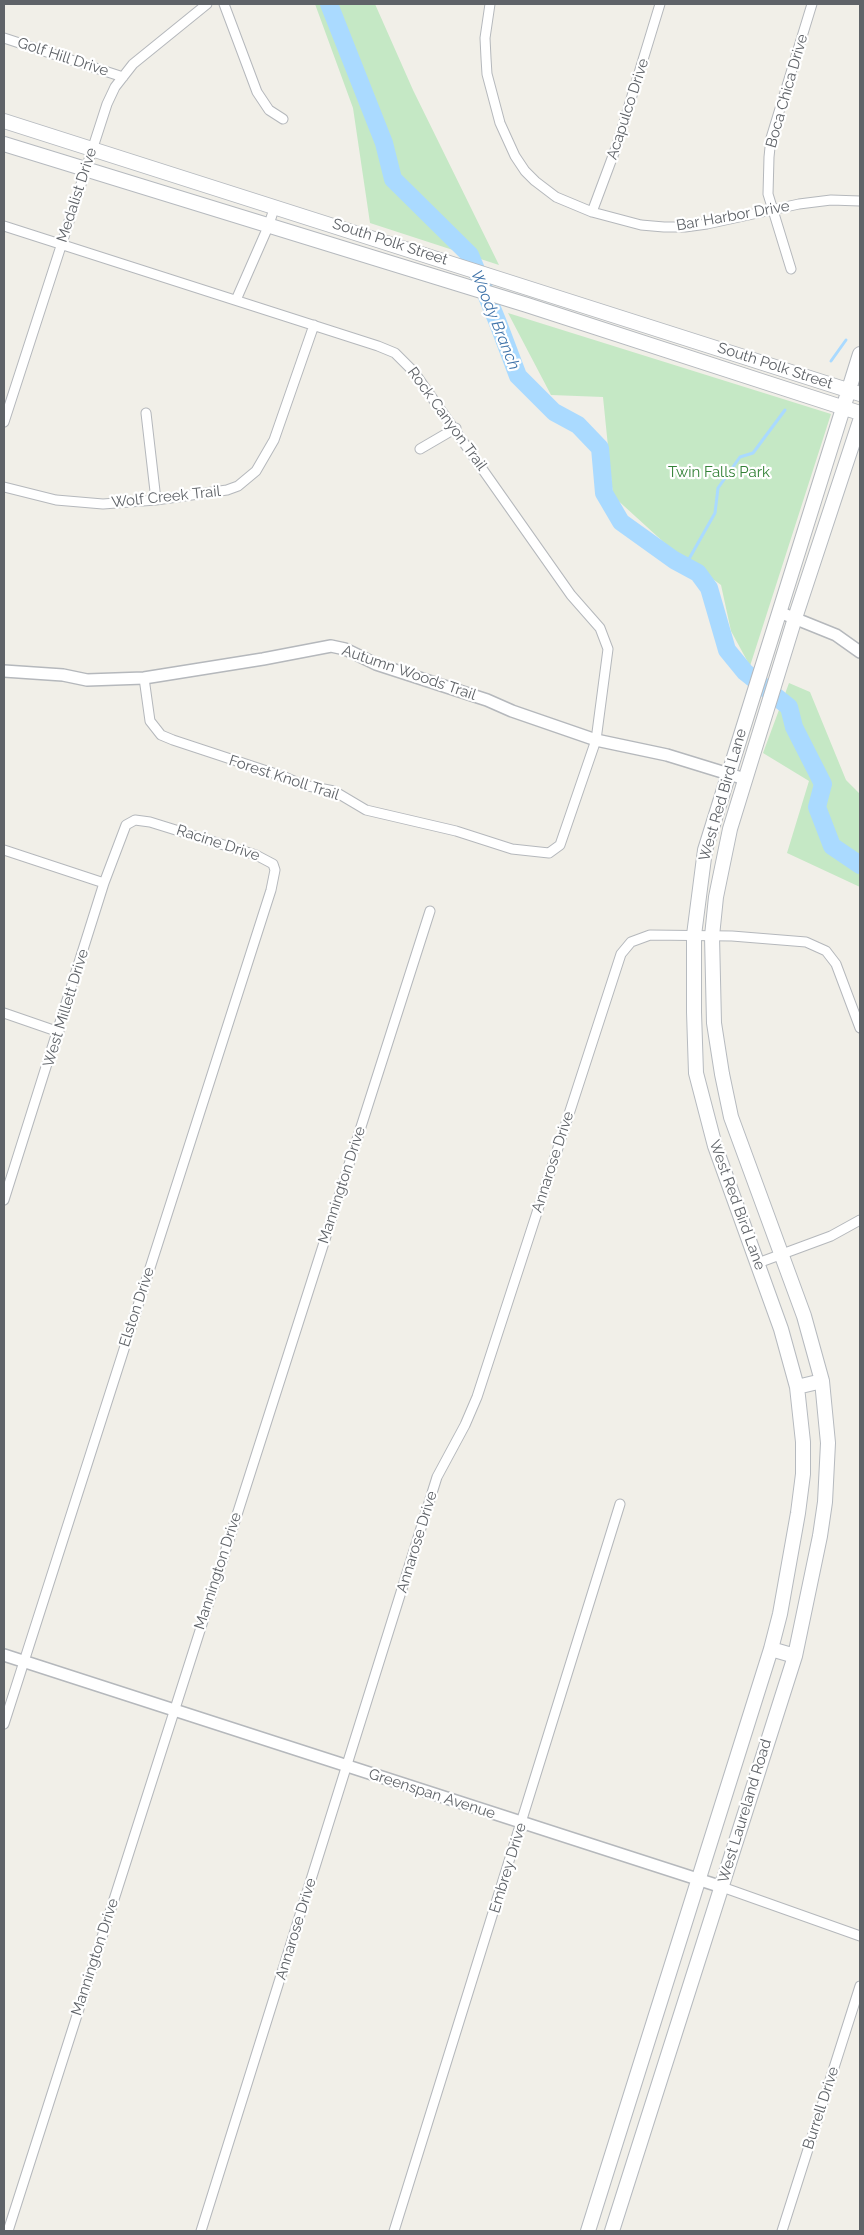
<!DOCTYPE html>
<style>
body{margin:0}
#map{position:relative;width:864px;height:2235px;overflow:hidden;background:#f1efe8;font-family:Raleway,sans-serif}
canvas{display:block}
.frame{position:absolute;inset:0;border:5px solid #5f6368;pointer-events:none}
</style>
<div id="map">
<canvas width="864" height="2235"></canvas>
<div class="frame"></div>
</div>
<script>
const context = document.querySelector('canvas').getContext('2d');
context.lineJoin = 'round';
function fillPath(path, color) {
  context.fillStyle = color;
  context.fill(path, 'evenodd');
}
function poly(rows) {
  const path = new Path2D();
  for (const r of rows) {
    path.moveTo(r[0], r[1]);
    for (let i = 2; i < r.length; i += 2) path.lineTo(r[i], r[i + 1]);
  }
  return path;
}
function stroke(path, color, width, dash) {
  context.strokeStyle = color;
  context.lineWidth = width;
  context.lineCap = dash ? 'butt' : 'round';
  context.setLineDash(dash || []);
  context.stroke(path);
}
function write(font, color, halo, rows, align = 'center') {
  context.font = font + ' Raleway,sans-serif';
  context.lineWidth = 4.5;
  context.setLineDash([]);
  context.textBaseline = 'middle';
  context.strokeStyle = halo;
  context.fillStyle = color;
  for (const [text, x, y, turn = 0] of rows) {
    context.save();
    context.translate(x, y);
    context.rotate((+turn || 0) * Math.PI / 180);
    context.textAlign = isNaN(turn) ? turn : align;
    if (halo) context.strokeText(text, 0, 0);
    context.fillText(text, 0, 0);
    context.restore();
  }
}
fillPath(poly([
 [315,4,375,4,413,90,499,265,370,223,353,108],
 [508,313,831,414,750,666,731,631,721,585,669,547,613,496,603,397,551,395],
 [789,683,810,692,846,780,860,794,860,887,787,853,809,781,763,753]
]), '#c5e8c5');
stroke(poly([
 [831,361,846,340],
 [685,566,715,513,718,488,740,457,753,453,785,410]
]), '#aadaff', 3);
stroke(poly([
 [329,4,384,143,393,179,470,255,498,323,518,376,554,412,578,425,600,448,604,493,621,522,674,560,698,573,709,588,727,650,745,672,789,707,794,727,823,784,817,807,832,846,860,865]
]), '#aadaff', 18);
const minor = poly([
 [224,4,257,92,269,110,283,119],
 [490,4,485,38,486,58,487,74,500,123,515,156,525,171,535,181,556,197,592,212,641,225,664,227,685,227,707,224,799,204,831,200,860,201],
 [4,38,123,77],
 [592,212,617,145,660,4],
 [4,226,378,346,395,353,414,372,571,595,600,628,608,649,596,740,560,845,549,853,512,849,456,831,366,810,334,791,303,785,285,777,173,740,161,735,150,721,144,678],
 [791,269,768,194,769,157,771,138,812,4],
 [236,300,268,227,275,206],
 [146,413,156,500],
 [4,422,107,104,115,87,133,64,207,4],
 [420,449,456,428],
 [4,487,56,500,103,504,156,500,227,490,238,486,256,471,274,440,314,325],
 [4,850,104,883],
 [4,1013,59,1032],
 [4,1200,104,883,126,825,135,820,150,822,256,855,273,864,275,870,271,890,4,1724],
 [758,1263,831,1236,860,1220],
 [722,1887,860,1936],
 [8,2231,430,911],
 [201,2231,437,1477,465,1425,477,1397,621,954,631,942,650,935,732,936,806,942,826,951,836,964,860,1028],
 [394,2231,620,1504],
 [782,2231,860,1986]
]);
const tertiary = poly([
 [779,612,836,635,860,652],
 [4,671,63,675,87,680,144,678,263,659,331,646,345,649,376,664,487,700,512,711,596,740,667,755,745,779],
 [4,1655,722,1887]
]);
const secondary = poly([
 [4,121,860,394],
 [4,144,527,305,860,413],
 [797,1387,822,1381],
 [771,1649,795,1656],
 [588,2231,771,1649,780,1614,798,1513,803,1474,803,1442,797,1387,781,1329,715,1146,696,1073,694,1012,694,935,705,850,860,354],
 [612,2231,795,1656,820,1536,825,1502,828,1443,822,1381,804,1316,731,1117,722,1074,714,1023,712,936,716,897,730,829,795,618,860,421]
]);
stroke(minor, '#b5b8bc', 11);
stroke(tertiary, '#b5b8bc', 14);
stroke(secondary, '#b6babf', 16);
stroke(minor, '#fff', 9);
stroke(tertiary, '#fff', 11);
stroke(secondary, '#fff', 14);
write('15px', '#5f6368', '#fff', [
 ["Golf Hill Drive",63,57,18],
 ["Boca Chica Drive",787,91,-74],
 ["Acapulco Drive",628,109,-72],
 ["Medalist Drive",77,195,-72],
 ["Bar Harbor Drive",733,216,-10],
 ["South Polk Street",390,242,18],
 ["South Polk Street",775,366,18],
 ["Rock Canyon Trail",447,419,54],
 ["Wolf Creek Trail",166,497,-6],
 ["Autumn Woods Trail",409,673,19],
 ["Forest Knoll Trail",284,778,18],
 ["West Red Bird Lane",723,795,-74],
 ["Racine Drive",218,843,18],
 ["West Millett Drive",66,1008,-73],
 ["Annarose Drive",553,1162,-72],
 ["Mannington Drive",342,1185,-72],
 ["West Red Bird Lane",737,1205,70],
 ["Elston Drive",137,1307,-72],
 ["Annarose Drive",417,1542,-73],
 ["Mannington Drive",218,1571,-72],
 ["Greenspan Avenue",432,1794,18],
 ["West Laureland Road",745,1811,-73],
 ["Embrey Drive",508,1868,-73],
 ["Annarose Drive",296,1929,-73],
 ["Mannington Drive",95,1957,-72],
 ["Burrell Drive",821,2108,-72]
]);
write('15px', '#348238', '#fff', [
 ["Twin Falls Park",719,472]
]);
write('italic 16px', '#4174aa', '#fff', [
 ["Woody Branch",495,320,68]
]);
</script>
